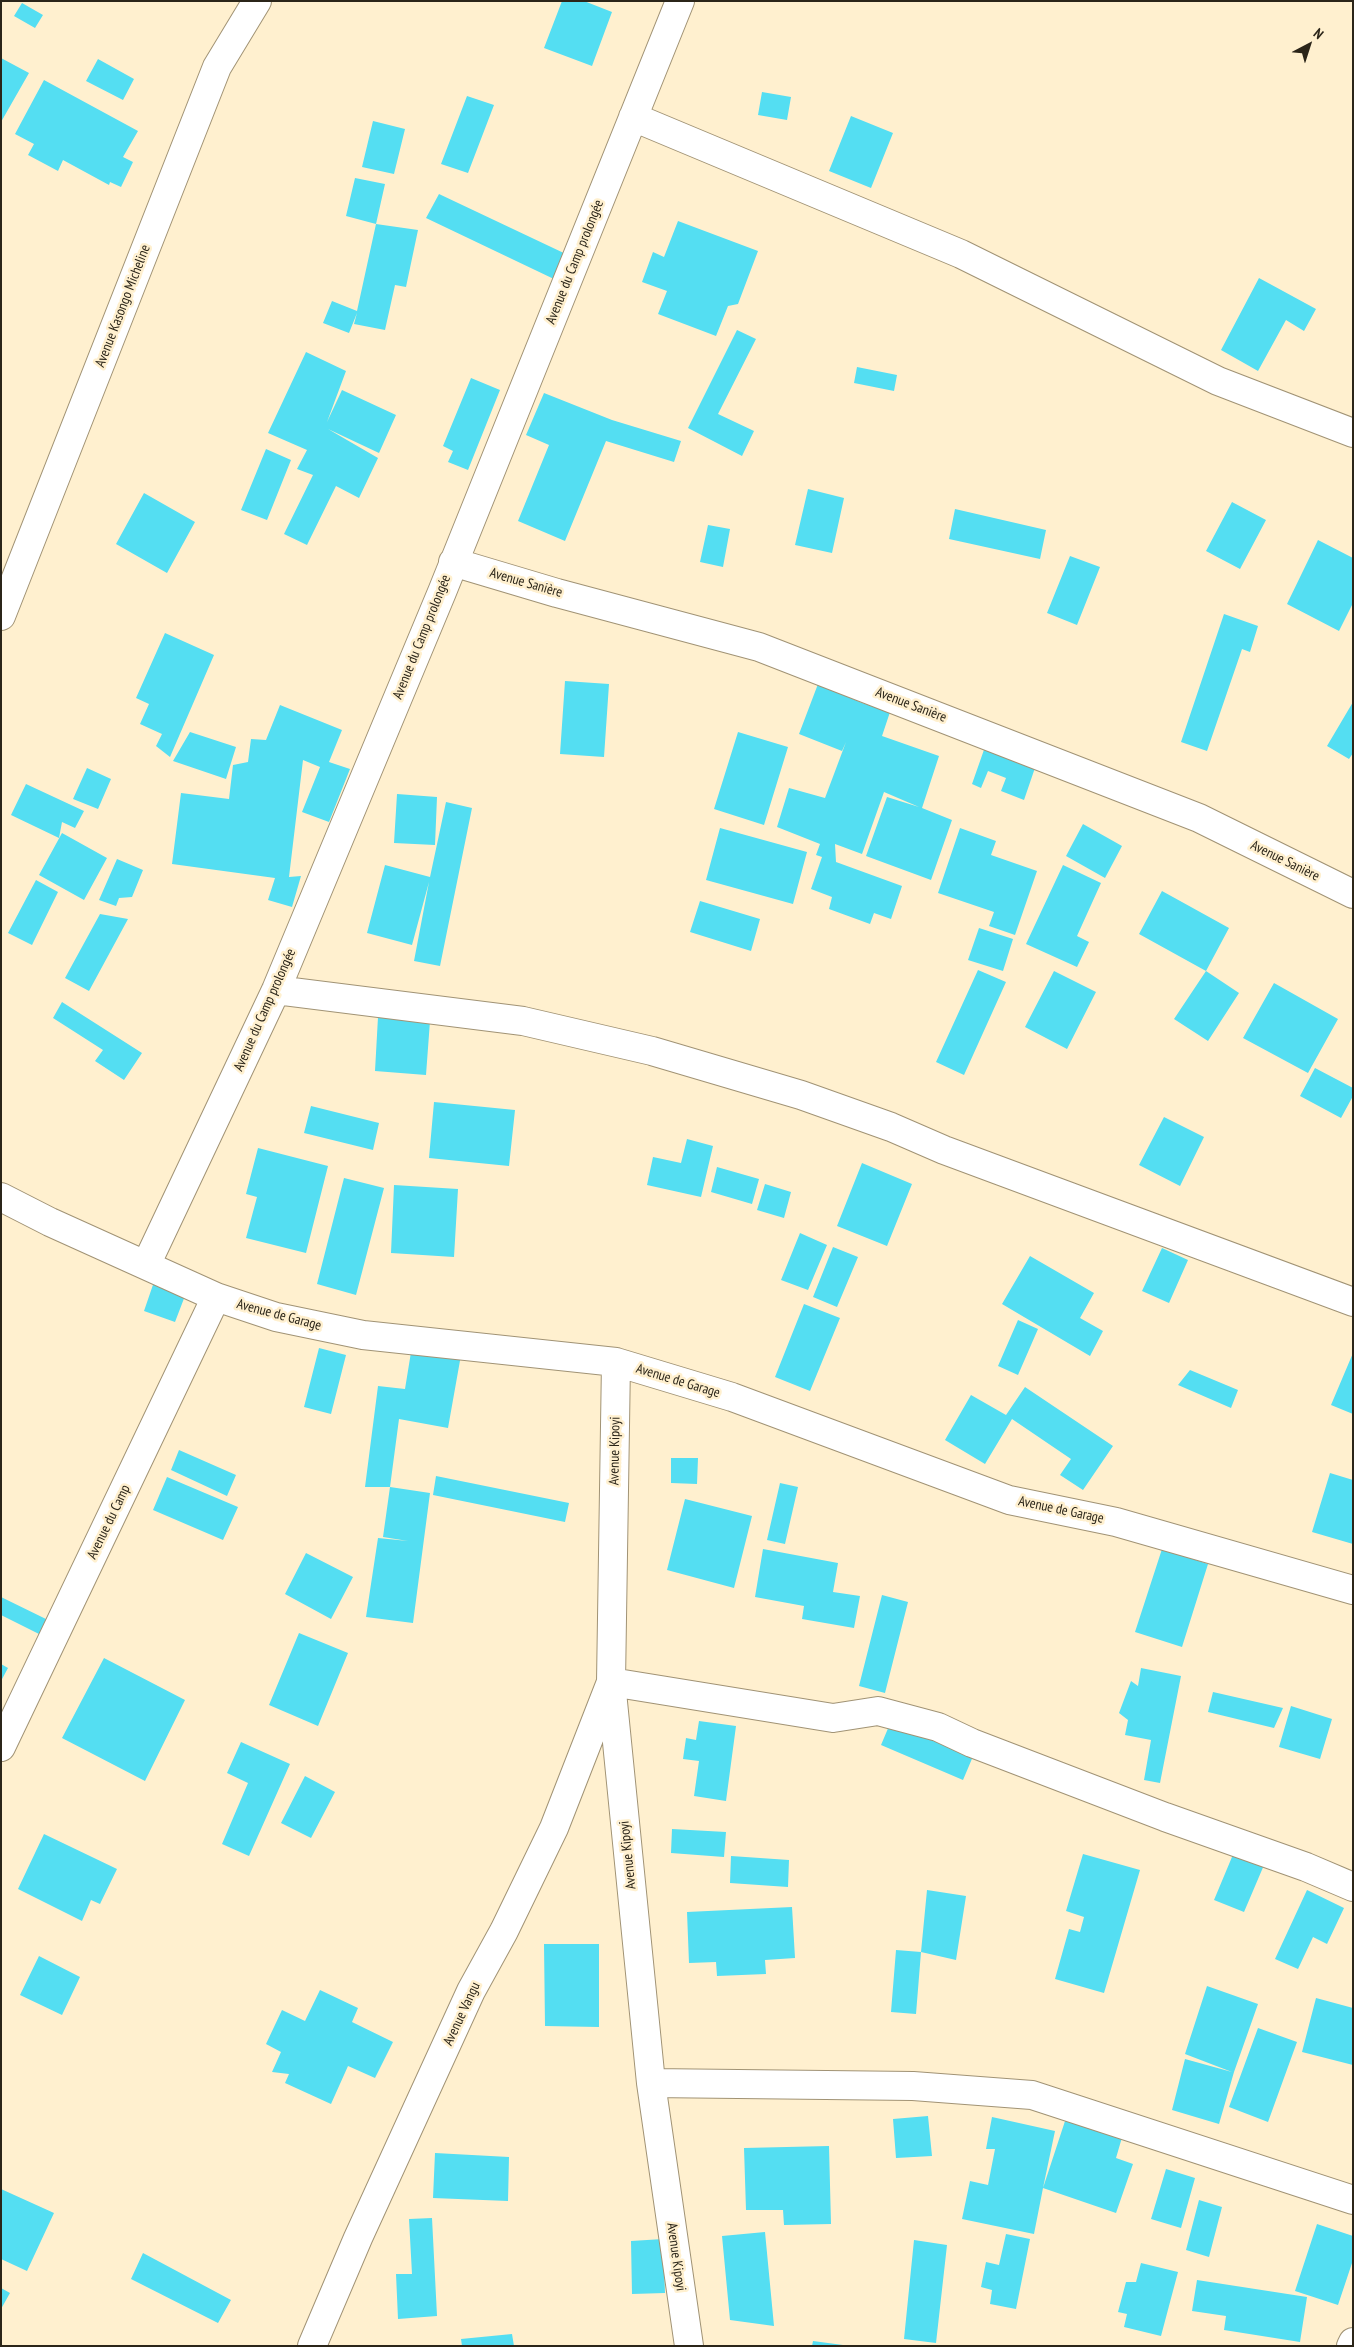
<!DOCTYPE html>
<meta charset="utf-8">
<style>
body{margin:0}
#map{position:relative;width:1354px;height:2347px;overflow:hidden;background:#fff0cf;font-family:"PT Sans Narrow",sans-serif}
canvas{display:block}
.frame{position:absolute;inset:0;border:2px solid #2b2519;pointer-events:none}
.north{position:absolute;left:1284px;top:20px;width:50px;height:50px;-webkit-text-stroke:4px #fff0cf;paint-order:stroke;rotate:40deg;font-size:14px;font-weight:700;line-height:20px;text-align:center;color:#2b2519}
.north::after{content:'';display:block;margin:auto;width:18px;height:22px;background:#2b2519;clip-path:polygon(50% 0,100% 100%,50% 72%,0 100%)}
</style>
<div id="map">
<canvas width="1354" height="2347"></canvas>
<div class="frame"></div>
<div class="north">N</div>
</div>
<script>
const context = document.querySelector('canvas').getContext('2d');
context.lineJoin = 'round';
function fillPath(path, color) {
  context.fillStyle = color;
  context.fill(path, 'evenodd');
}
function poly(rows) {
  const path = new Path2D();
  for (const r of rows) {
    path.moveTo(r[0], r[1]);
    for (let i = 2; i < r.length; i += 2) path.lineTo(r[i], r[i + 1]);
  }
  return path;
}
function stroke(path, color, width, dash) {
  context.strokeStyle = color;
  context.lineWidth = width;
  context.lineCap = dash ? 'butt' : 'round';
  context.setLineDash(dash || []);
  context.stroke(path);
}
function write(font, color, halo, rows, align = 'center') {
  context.font = font + ' "PT Sans Narrow",sans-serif';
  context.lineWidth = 5;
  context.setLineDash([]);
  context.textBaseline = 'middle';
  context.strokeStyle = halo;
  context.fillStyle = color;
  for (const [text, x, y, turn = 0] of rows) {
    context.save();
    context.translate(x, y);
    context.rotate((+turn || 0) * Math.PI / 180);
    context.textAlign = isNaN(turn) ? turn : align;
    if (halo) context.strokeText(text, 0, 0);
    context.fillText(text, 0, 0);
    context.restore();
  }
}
fillPath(poly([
 [562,1,584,1,612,12,592,66,544,48],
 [22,3,43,15,35,28,14,16],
 [1,58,29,73,1,122],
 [98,59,134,79,123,100,86,81],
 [44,80,138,131,123,157,133,162,121,187,110,182,109,185,63,160,58,171,28,155,34,144,15,134],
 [762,92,791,97,787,120,758,115],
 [467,96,494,105,468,173,441,164],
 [851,116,893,133,871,188,829,171],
 [373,121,405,129,394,174,362,167],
 [355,178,385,184,376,224,418,230,406,287,395,285,385,330,354,324,357,313,349,333,323,323,332,301,357,311,376,224,346,216],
 [439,194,568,255,556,280,426,218],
 [678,221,758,251,738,304,728,306,716,336,658,314,667,291,642,282,653,252,664,257],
 [1259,278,1316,309,1304,331,1286,320,1258,371,1221,350],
 [737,330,756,339,718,414,754,431,742,456,688,428],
 [306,352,346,371,327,422,342,390,396,415,379,453,328,429,378,458,359,498,336,486,307,545,284,534,313,475,297,469,307,450,268,433],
 [857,367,897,375,894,391,854,383],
 [471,378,500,390,468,470,448,462,453,451,443,446],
 [544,393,612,420,681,441,674,462,606,441,565,541,518,521,549,445,526,435],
 [266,449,291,460,267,520,241,510],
 [808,489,844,498,832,553,795,545],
 [144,493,195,522,167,573,116,544],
 [1232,502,1266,520,1240,569,1206,551],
 [955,509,1046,530,1040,559,949,539],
 [708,525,730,529,723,567,700,562],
 [1318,540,1353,558,1353,603,1339,631,1287,604],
 [1070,556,1100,567,1077,625,1047,613],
 [1224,614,1258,626,1250,652,1242,649,1207,751,1181,742],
 [165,633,214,655,170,757,156,746,162,734,140,724,149,704,136,698],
 [565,681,609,684,604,757,560,754],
 [818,684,862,703,890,712,882,736,939,756,922,808,952,820,931,880,866,856,887,797,919,807,884,792,862,854,835,844,836,862,902,886,891,919,874,913,870,924,829,909,832,897,811,889,822,857,816,855,820,844,777,827,789,788,825,798,846,742,842,751,799,734],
 [1353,702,1353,753,1349,759,1327,746],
 [280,705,342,730,329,762,350,769,329,822,302,812,320,767,303,760,289,877,301,876,292,907,268,900,275,878,172,864,181,793,229,799,233,765,248,762,251,739,266,740],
 [190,732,236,747,226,779,173,761],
 [738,732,788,747,764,825,714,809],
 [986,744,1037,762,1024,800,1001,791,1006,778,988,771,981,788,972,784],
 [87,768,111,779,98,809,73,799],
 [26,784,84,811,75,828,62,822,59,838,11,815],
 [397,794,437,797,435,845,394,843],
 [446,802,472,808,440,966,414,961,429,882,412,945,367,933,385,865,430,877],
 [1083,824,1122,846,1105,878,1066,856],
 [720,828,807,852,793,904,706,880],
 [960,828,996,841,991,855,1037,871,1015,935,989,926,994,912,938,893],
 [62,833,107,858,84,900,39,875],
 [117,859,143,870,132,897,119,898,116,906,99,900],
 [1063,865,1101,883,1077,936,1089,942,1077,967,1026,944],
 [36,880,58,892,32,945,8,933],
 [1162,891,1229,928,1206,971,1139,934],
 [700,901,760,919,751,951,690,932],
 [100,914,128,919,89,991,65,978],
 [979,928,1013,939,1003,971,968,960],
 [978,970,1006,982,964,1075,936,1062],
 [1054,971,1096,992,1067,1049,1025,1027],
 [1206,971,1239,993,1208,1041,1174,1019],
 [1274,983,1338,1019,1308,1073,1243,1038],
 [62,1002,142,1053,124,1080,95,1061,103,1050,53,1018],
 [378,1017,430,1021,426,1075,375,1071],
 [1315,1068,1353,1088,1353,1096,1341,1118,1300,1096],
 [434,1102,515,1110,509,1166,429,1158],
 [311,1106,379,1123,373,1150,304,1133],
 [1164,1117,1204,1137,1180,1186,1139,1165],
 [687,1139,713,1146,701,1197,647,1185,653,1157,681,1163],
 [258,1148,328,1166,306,1253,246,1238,257,1197,246,1194],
 [862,1163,912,1184,887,1246,837,1226],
 [717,1167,759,1179,752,1204,711,1192],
 [344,1178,384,1188,356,1295,317,1284],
 [765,1184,791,1192,784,1218,757,1210],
 [394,1185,458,1189,454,1257,391,1253],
 [800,1233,827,1245,808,1290,781,1280],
 [833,1247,858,1257,837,1307,813,1297],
 [1162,1248,1188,1260,1169,1303,1142,1291],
 [1030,1256,1094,1293,1080,1318,1103,1331,1090,1356,1002,1304],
 [156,1276,188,1288,175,1322,144,1311],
 [804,1304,840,1318,810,1391,775,1377],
 [1018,1320,1038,1329,1018,1375,998,1366],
 [412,1346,461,1355,448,1428,399,1419,390,1487,430,1493,413,1623,366,1617,378,1538,408,1541,383,1537,390,1487,365,1487,378,1386,405,1389],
 [319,1348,346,1355,331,1414,304,1407],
 [1353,1353,1353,1414,1331,1405],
 [1190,1370,1238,1390,1231,1408,1178,1385],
 [1025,1387,1113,1446,1083,1490,1060,1475,1071,1459,1012,1419,985,1464,945,1440,971,1395,1006,1415],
 [179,1450,236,1475,227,1496,171,1470],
 [671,1458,698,1458,697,1484,671,1483],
 [1330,1473,1353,1480,1353,1544,1312,1532],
 [436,1476,569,1503,565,1522,433,1495],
 [167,1477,238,1507,223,1540,153,1510],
 [780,1483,798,1487,785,1544,767,1540],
 [685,1499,752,1516,734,1588,667,1570],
 [763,1549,838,1563,833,1592,860,1596,854,1628,802,1619,804,1606,755,1597],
 [1162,1549,1208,1564,1182,1647,1135,1632],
 [306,1553,353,1577,331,1619,285,1594],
 [882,1595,908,1602,885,1693,859,1686],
 [1,1597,48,1620,41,1635,1,1615],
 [299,1633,348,1653,318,1726,269,1705],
 [104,1658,185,1700,145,1781,62,1738],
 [1,1664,8,1668,1,1681],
 [1141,1668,1181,1676,1160,1783,1144,1780,1151,1740,1125,1735,1128,1720,1119,1713,1131,1681,1138,1686],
 [1213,1692,1283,1708,1274,1728,1208,1712],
 [1291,1706,1332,1719,1320,1759,1279,1747],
 [892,1719,974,1754,963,1780,881,1745],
 [699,1721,736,1726,726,1801,694,1796,699,1761,683,1759,686,1738,696,1740],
 [241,1742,290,1764,249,1856,222,1844,248,1783,227,1773],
 [305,1776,335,1792,311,1838,281,1823],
 [672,1829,726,1832,724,1857,671,1853],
 [44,1834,117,1869,100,1904,91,1900,82,1921,18,1889],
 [1237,1845,1267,1858,1244,1912,1214,1900],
 [1083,1854,1140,1870,1104,1993,1055,1979,1069,1929,1080,1932,1084,1917,1066,1911],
 [731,1856,789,1860,788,1887,730,1883],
 [927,1890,966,1896,956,1960,921,1952],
 [1307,1890,1344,1908,1327,1944,1313,1937,1298,1969,1275,1959],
 [792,1907,795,1958,765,1960,766,1974,717,1976,716,1962,689,1963,687,1912],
 [544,1944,599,1944,599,2027,545,2026],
 [896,1950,921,1952,916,2014,891,2012],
 [39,1956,80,1977,62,2015,20,1995],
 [1207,1986,1258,2004,1234,2072,1219,2124,1172,2110,1185,2059,1232,2072,1185,2054],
 [320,1990,358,2008,352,2022,393,2042,375,2078,348,2066,331,2104,285,2083,289,2074,272,2072,281,2052,266,2044,282,2010,305,2021],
 [1316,1998,1353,2008,1353,2065,1302,2052],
 [1258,2028,1297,2042,1268,2122,1229,2107],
 [1067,2115,1123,2134,1116,2158,1133,2164,1116,2213,1043,2188,1034,2234,962,2219,970,2181,988,2185,995,2149,986,2149,992,2117,1055,2131,1043,2188],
 [928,2116,932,2156,896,2158,893,2119],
 [829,2146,831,2224,784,2225,783,2210,746,2210,744,2148],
 [435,2153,509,2157,508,2201,433,2198],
 [1166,2169,1195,2178,1181,2228,1151,2219],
 [1,2189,54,2213,27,2271,1,2259],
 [1199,2200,1222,2207,1209,2257,1186,2250],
 [432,2218,437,2316,398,2319,396,2274,412,2274,409,2219],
 [1317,2224,1353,2236,1353,2260,1338,2305,1295,2291],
 [765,2232,774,2326,730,2320,722,2236],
 [1006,2234,1030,2239,1016,2309,990,2304,992,2290,981,2287,986,2262,999,2265],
 [663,2239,665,2293,632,2294,631,2241],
 [914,2240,947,2245,936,2343,904,2339],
 [143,2253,231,2300,218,2323,131,2279],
 [1141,2263,1178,2272,1161,2336,1124,2327,1127,2314,1118,2312,1126,2282,1136,2282],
 [1197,2280,1307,2297,1300,2342,1224,2330,1226,2316,1192,2311],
 [1,2288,10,2293,1,2309],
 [512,2334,514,2346,462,2346,461,2339],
 [813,2341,843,2345,843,2346,812,2346]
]), '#54def2');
const minor = poly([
 [633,117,961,254,1218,381,1353,433],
 [453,562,557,593,759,647,1199,818,1353,894],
 [1,616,217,67,257,1],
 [276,990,523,1021,652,1051,801,1095,891,1127,944,1150,1353,1302],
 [1,1197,50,1222,216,1297,276,1317,363,1335,616,1362,732,1397,1009,1500,1116,1522,1353,1590],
 [146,1265,276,990,442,592,680,1],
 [616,1362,611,1682,651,2083,689,2346],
 [1,1747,216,1297],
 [651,2083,913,2086,1032,2095,1353,2200],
 [312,2346,358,2238,471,1991,504,1931,554,1828,611,1682,833,1718,878,1711,938,1727,972,1743,1165,1817,1306,1867,1353,1887],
 [1351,2346,1353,2342]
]);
stroke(minor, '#a19375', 30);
stroke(minor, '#fff', 28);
write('14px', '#2b2519', '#fff0cf', [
 ["Avenue du Camp prolongée",575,262,-68],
 ["Avenue Kasongo Micheline",123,306,-69],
 ["Avenue Sanière",526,583,16],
 ["Avenue du Camp prolongée",422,637,-68],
 ["Avenue Sanière",911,705,21],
 ["Avenue Sanière",1285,861,26],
 ["Avenue du Camp prolongée",265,1010,-66],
 ["Avenue de Garage",279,1315,15],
 ["Avenue de Garage",678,1381,17],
 ["Avenue Kipoyi",615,1451,-89],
 ["Avenue de Garage",1061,1510,12],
 ["Avenue du Camp",109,1522,-64],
 ["Avenue Kipoyi",628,1855,-96],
 ["Avenue Vangu",462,2014,-65],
 ["Avenue Kipoyi",676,2257,82]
]);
</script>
